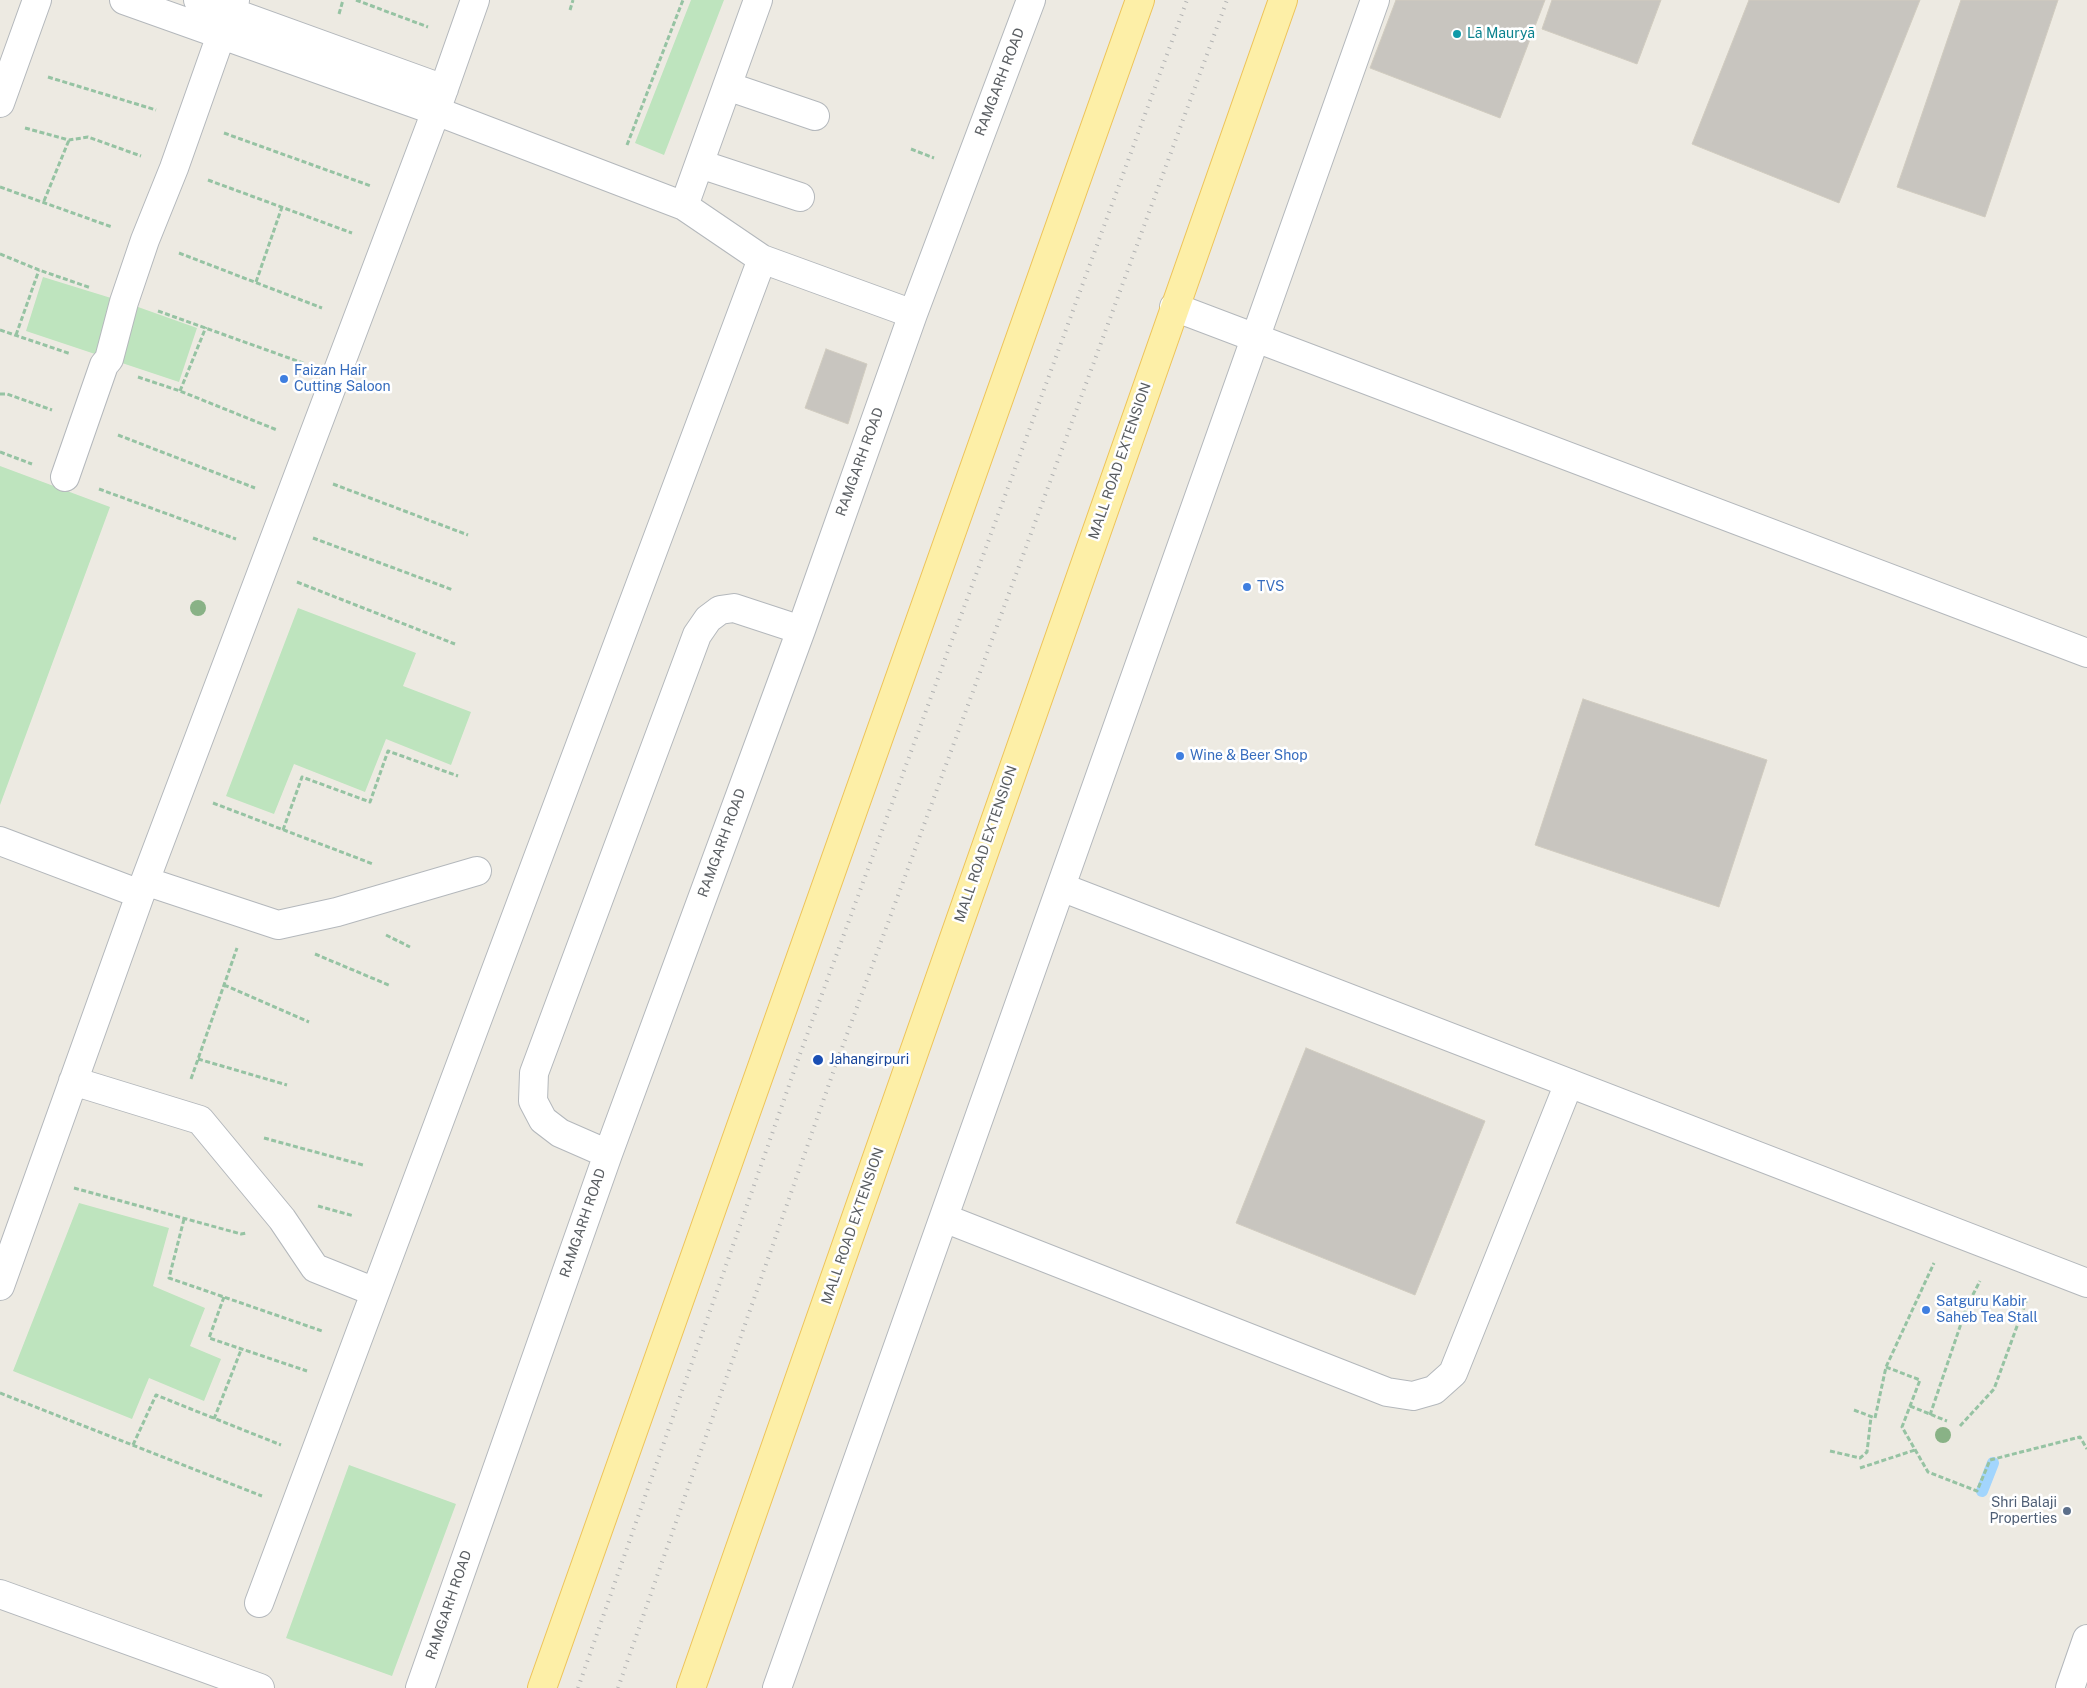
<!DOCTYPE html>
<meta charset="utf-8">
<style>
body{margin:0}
canvas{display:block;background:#edeae2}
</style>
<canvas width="2087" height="1688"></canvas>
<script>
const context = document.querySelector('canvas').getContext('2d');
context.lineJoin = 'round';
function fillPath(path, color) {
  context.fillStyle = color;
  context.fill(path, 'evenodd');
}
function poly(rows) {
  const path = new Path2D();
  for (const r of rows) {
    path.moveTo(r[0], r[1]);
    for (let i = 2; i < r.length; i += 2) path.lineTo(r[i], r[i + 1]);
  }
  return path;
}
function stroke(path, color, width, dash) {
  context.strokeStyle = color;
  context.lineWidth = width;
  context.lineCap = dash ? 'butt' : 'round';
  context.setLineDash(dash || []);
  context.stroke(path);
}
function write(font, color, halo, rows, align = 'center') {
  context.font = font + ' "Public Sans",sans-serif';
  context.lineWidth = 5;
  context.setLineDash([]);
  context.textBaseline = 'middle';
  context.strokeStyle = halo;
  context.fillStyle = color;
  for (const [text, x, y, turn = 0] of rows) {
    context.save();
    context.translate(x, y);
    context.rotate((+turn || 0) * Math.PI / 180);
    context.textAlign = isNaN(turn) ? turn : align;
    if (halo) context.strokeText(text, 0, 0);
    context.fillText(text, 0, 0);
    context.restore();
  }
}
fillPath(poly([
 [691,0,724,0,664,155,635,143],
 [43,277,124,302,197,328,179,382,26,331],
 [0,466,110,507,0,805],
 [298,608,416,653,403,686,471,712,451,765,386,739,365,792,294,764,274,814,226,796],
 [79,1203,169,1228,153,1286,205,1308,190,1346,221,1359,204,1401,149,1378,132,1419,13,1371],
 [349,1465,456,1504,392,1676,286,1638]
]), '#bee4be');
stroke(poly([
 [1982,1491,1993,1463]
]), '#a2d5fd', 12);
const building = poly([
 [1396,0,1545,0,1500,118,1370,68,1396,0],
 [1552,0,1661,0,1637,64,1542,29,1552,0],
 [1749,0,1920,0,1839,203,1692,144,1749,0],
 [1961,0,2058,0,1985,217,1897,187,1961,0],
 [826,349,867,364,848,424,805,408,826,349],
 [1583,699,1767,760,1719,907,1535,845,1583,699],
 [1306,1048,1485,1121,1415,1295,1236,1223,1306,1048]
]);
fillPath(building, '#c8c5bf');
stroke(building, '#d1ccc0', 1);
const minor = poly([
 [124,0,436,111,684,206,758,0],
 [198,0,444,89],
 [727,86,815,116],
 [0,103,37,0],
 [700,164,800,197],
 [684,206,762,259,913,314],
 [1174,307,2087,653],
 [65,477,104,365,109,359,124,302,145,240,174,168,221,35,235,0],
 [0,841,140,894],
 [145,881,278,925,337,912,477,871],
 [1061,887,2087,1283],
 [73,1081,200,1120,282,1219,315,1268,375,1292],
 [608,1154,560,1133,543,1120,533,1101,534,1073,697,635,708,619,720,610,734,608,801,630],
 [944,1218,1387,1392,1413,1396,1434,1390,1453,1373,1569,1083],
 [0,1286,145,881,436,111,475,0],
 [0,1594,260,1688],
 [259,1603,762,259],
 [420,1688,608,1154,801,630,913,314,1031,0],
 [777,1688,1375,0],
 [2070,1688,2087,1639]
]);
const major = poly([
 [542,1688,1140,0],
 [691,1688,1283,0]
]);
stroke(minor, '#b4b8bc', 30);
stroke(major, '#eec45a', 30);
stroke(poly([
 [356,0,428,27],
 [570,10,573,0],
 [339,14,343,0],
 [48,77,156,110],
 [25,128,69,140,88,137,141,156],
 [224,133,371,186],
 [627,145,683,0],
 [911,149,934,158],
 [208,180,352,233],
 [0,187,112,227],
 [44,201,69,140],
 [179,253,322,308],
 [0,254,39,270,91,288],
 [256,282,282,207],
 [158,311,303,363],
 [0,330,71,354],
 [16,335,39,270],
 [138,377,180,391,277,430],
 [180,391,206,327],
 [0,394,7,394,52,410],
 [118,435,255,488],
 [0,452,32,464],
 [333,484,468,535],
 [99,489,236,539],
 [313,538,453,590],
 [297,582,455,644],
 [213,803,373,864],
 [283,830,302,777,370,802,388,751,458,776],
 [386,935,410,947],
 [315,954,391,986],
 [224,985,309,1022],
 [198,1059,287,1085],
 [191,1079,237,948],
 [264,1138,363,1165],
 [74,1188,241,1234,246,1233],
 [318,1206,354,1216],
 [184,1219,169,1278,322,1331],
 [224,1297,209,1338,307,1371],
 [1886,1367,1920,1380,1902,1427,1928,1472,1977,1491,1990,1460,2080,1437,2087,1449],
 [0,1393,262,1496],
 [1910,1406,1947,1421],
 [1854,1410,1875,1418,1886,1367,1934,1263],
 [1930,1415,1967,1306,1980,1281],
 [214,1419,241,1350],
 [1960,1426,1994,1389,2027,1299],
 [133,1445,156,1395,281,1445],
 [1830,1451,1860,1458,1867,1452,1871,1417],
 [1860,1468,1915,1450]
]), '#96c3a3', 3, [5, 2.5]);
stroke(minor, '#fff', 28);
stroke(major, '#fdefa7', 28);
stroke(poly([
 [578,1688,800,1054,1187,0],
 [618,1688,835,1067,1227,0]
]), '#b1b2b2', 4, [1, 6]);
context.fillStyle = '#89b286';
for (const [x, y] of [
 [198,608],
 [1943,1435]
]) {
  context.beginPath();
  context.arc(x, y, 8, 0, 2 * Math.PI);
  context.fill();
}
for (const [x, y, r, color] of [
 [1457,34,5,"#0f9aa8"],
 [284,379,5,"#3f7fe0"],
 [1247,587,5,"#3f7fe0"],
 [1180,756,5,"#3f7fe0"],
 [818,1060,6,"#1a4fb4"],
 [1926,1310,5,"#3f7fe0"],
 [2067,1511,5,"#5c6f8a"]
]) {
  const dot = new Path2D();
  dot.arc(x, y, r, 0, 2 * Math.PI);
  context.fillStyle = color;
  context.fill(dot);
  stroke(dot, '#fff', 2);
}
write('14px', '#0d838f', '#fff', [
 ["Lā Mauryā",1467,34]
], 'left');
write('14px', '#5a5e62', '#fff', [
 ["RAMGARH ROAD",1000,82,-69],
 ["MALL ROAD EXTENSION",1120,461,-71],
 ["RAMGARH ROAD",860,462,-70],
 ["RAMGARH ROAD",722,843,-70],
 ["MALL ROAD EXTENSION",986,844,-71],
 ["RAMGARH ROAD",583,1223,-71],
 ["MALL ROAD EXTENSION",853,1226,-71],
 ["RAMGARH ROAD",449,1605,-71]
]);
write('14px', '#366cbe', '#fff', [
 ["Faizan Hair",294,371],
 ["Cutting Saloon",294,387],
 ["TVS",1257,587],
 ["Wine & Beer Shop",1190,756],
 ["Satguru Kabir",1936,1302],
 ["Saheb Tea Stall",1936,1318]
], 'left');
write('14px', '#164399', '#fff', [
 ["Jahangirpuri",829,1060]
], 'left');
write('14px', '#4e5e75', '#fff', [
 ["Shri Balaji",2057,1503],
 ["Properties",2057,1519]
], 'right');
</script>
